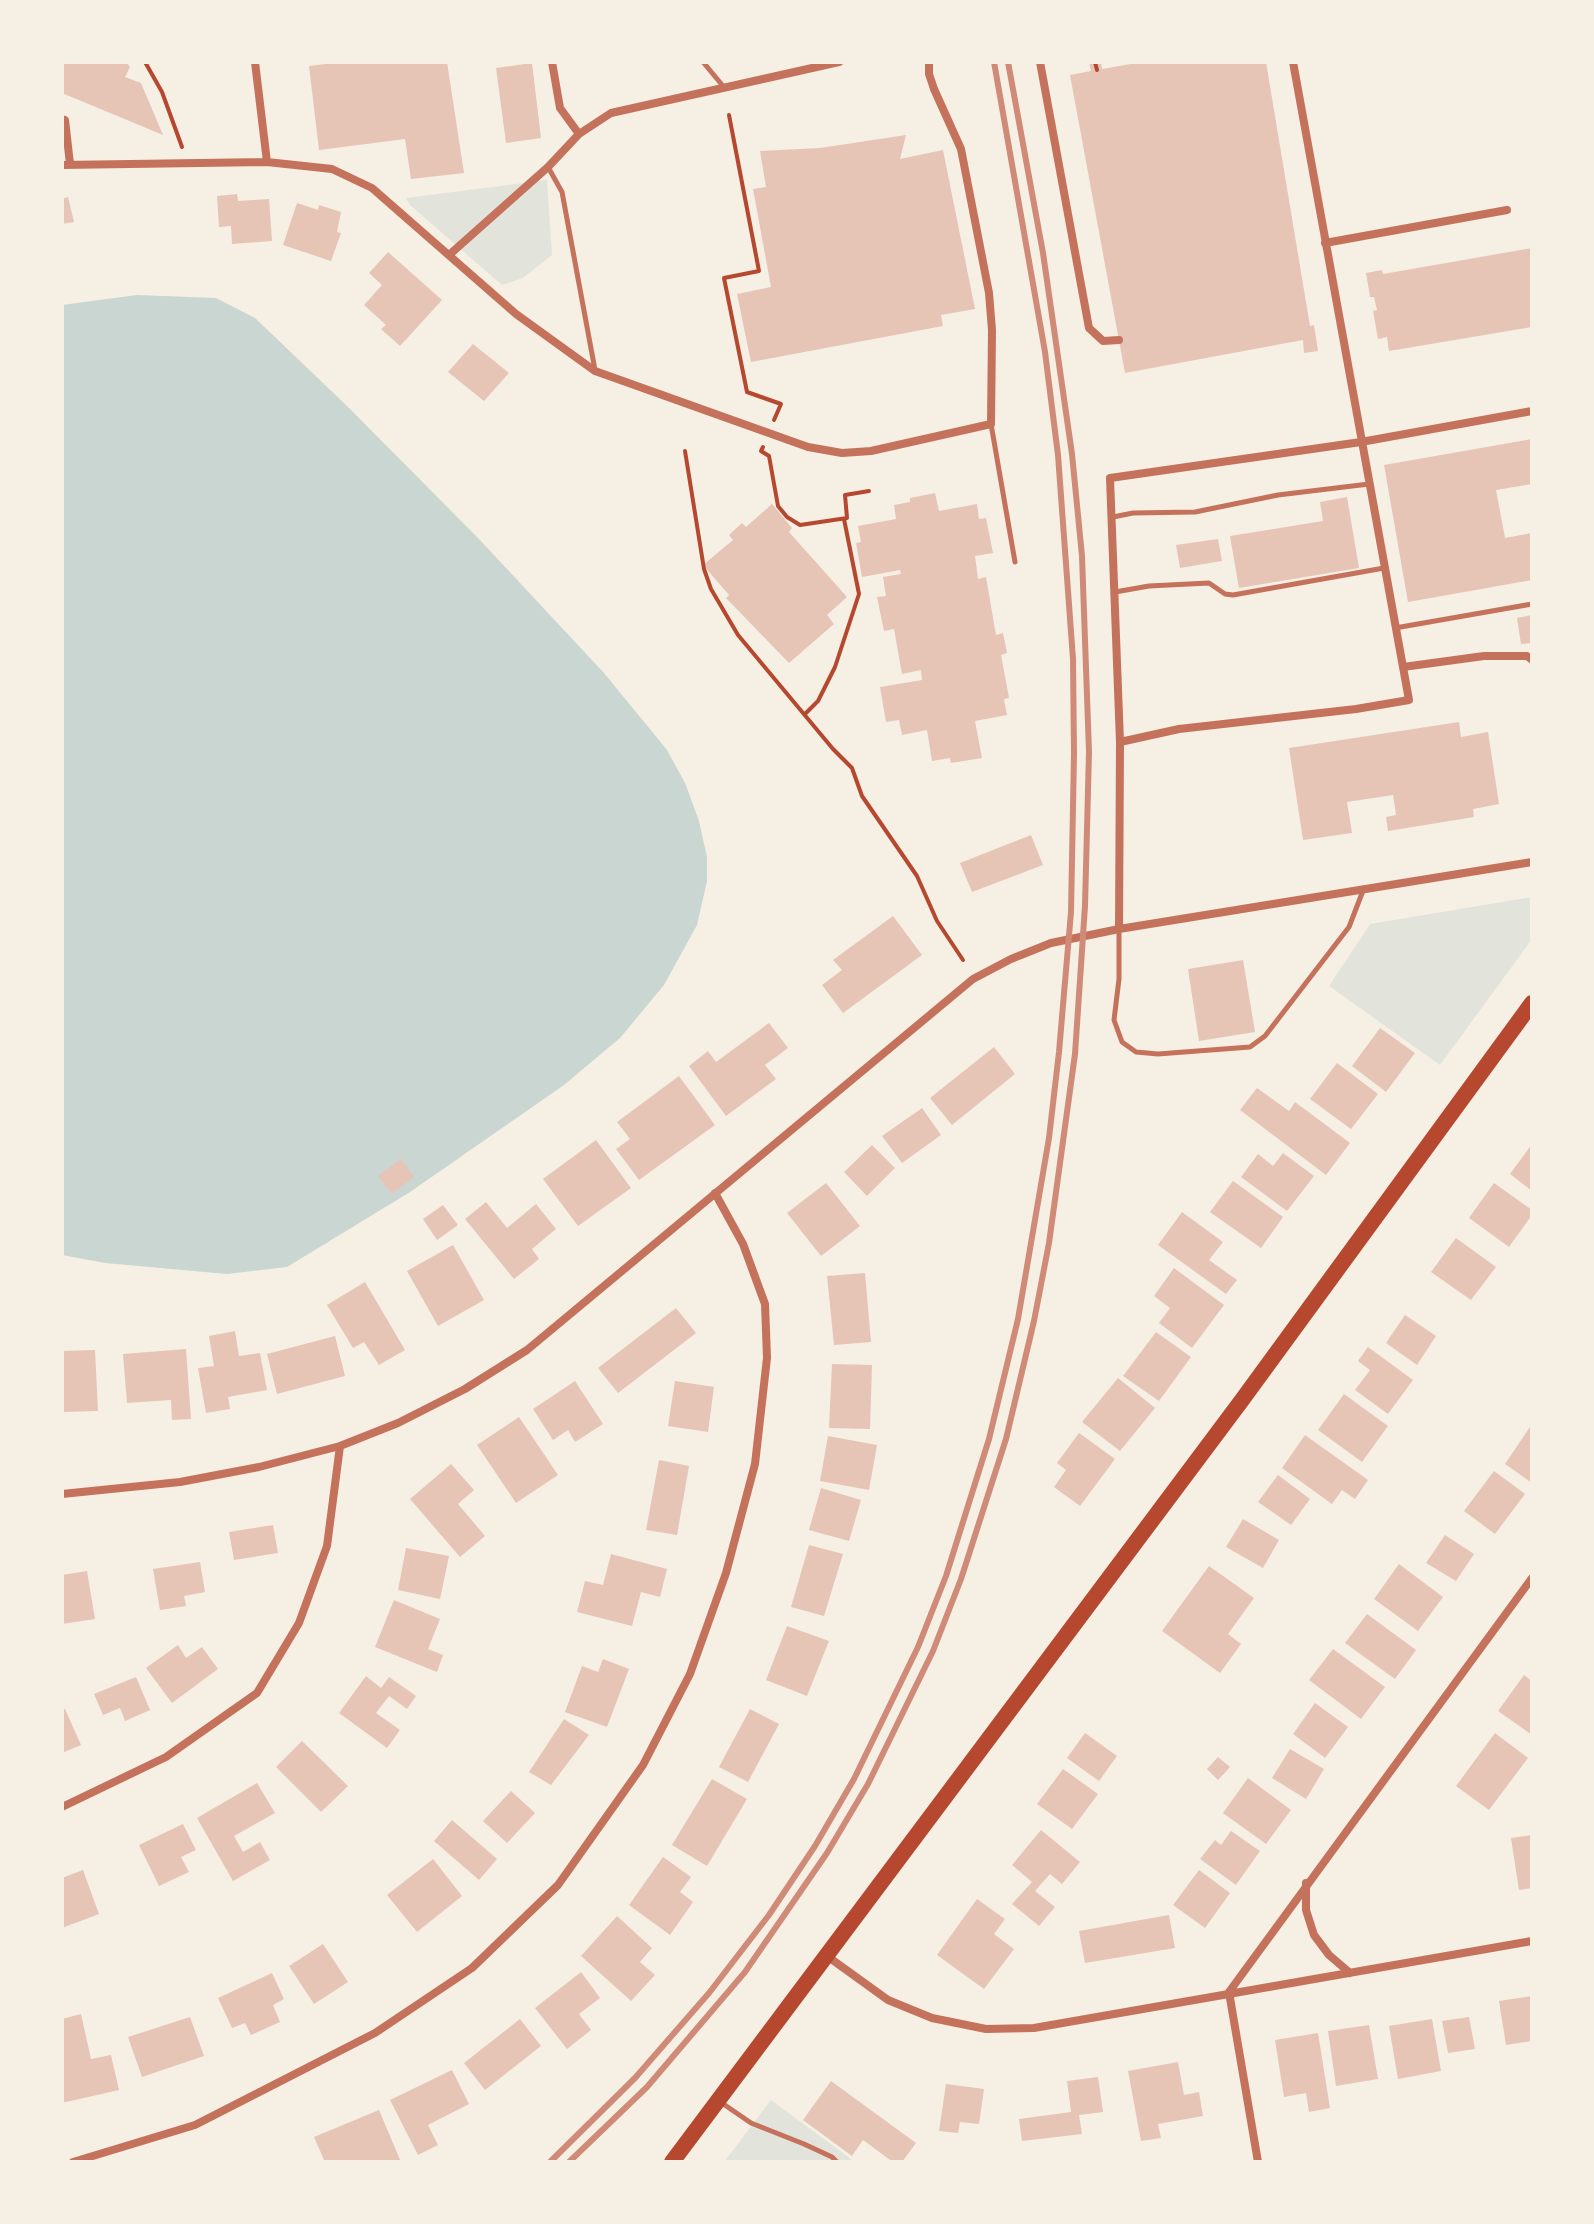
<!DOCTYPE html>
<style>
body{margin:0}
#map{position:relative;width:1594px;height:2224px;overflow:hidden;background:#f6efe4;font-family:Literata,serif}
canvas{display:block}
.frame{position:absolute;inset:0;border:64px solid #f6efe4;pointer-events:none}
</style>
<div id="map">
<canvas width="1594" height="2224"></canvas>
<div class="frame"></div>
</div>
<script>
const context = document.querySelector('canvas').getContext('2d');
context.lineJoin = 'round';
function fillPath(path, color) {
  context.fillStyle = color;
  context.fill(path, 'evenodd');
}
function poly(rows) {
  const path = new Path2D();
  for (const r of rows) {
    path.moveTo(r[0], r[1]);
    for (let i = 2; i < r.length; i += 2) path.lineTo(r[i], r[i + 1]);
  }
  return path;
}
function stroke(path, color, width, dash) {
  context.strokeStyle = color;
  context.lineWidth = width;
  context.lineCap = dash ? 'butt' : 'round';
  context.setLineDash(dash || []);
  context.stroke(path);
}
fillPath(poly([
 [547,180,552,255,523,278,502,285,410,205,406,198],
 [1532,897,1532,939,1440,1065,1329,986,1370,924],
 [771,2100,855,2162,724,2162]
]), '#e2e4dc');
fillPath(poly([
 [137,295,216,298,255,318,346,405,479,539,604,673,667,750,685,783,699,821,707,857,707,881,697,925,664,985,620,1038,564,1085,410,1192,287,1267,227,1274,105,1263,62,1255,62,305]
]), '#c9d6d2');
fillPath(poly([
 [62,62,126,62,130,67,125,77,141,83,163,135,62,93],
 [342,62,447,62,464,173,411,179,405,139,319,150,309,66],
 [1089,62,1101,62,1102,69,1142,62,1266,62,1310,326,1314,325,1318,351,1304,353,1303,340,1125,373,1070,75,1091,71],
 [532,63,541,138,506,143,496,68],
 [906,135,900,159,943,150,975,309,941,315,943,326,751,362,737,294,771,287,753,189,766,187,760,151,820,148],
 [237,194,238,201,269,199,272,241,232,244,231,226,219,227,217,196],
 [68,197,74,222,62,224,62,199],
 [297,203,318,210,319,205,341,212,337,232,341,233,331,261,283,245],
 [1532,248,1532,327,1389,351,1387,337,1378,339,1373,311,1377,310,1374,297,1370,297,1366,273,1382,270,1383,274],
 [388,252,442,300,400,346,381,329,386,325,364,305,382,285,369,273],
 [473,344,509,373,484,401,448,372],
 [1532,439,1532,484,1496,490,1505,538,1532,533,1532,580,1408,602,1384,465],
 [935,493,939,511,977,504,979,519,986,518,993,553,975,556,978,579,986,577,996,635,1003,633,1007,653,1001,655,1009,698,1004,699,1007,715,975,721,982,758,951,763,950,758,932,761,927,730,902,735,899,720,886,722,880,687,922,680,921,670,902,674,894,629,884,631,877,597,886,596,883,577,901,574,900,570,862,577,856,543,861,542,858,526,896,519,894,505,910,502,910,498],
 [1347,497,1359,568,1239,588,1230,536,1323,521,1320,502],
 [772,504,792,528,789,532,847,597,827,615,834,624,789,663,726,598,729,595,703,565,733,540,729,535,742,523,746,527],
 [1218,539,1222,561,1180,568,1176,545],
 [1532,615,1532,643,1521,644,1517,618],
 [1459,722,1461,737,1488,732,1499,804,1473,809,1474,817,1388,831,1386,817,1396,815,1393,795,1347,802,1352,833,1303,840,1289,748],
 [1031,835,1043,865,972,892,960,863],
 [893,916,922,955,843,1013,822,985,842,970,833,960],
 [1243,960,1255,1032,1199,1041,1188,969],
 [769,1023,788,1048,765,1065,776,1079,726,1116,689,1066,708,1051,716,1062],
 [1380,1028,1415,1053,1386,1092,1352,1066],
 [994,1047,1015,1074,952,1125,930,1098],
 [1337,1063,1378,1094,1351,1129,1310,1099],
 [679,1076,715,1125,639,1180,616,1149,630,1139,617,1122],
 [1257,1088,1289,1111,1295,1102,1350,1143,1326,1175,1240,1110],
 [922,1108,941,1135,902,1163,882,1136],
 [596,1140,631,1188,578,1226,543,1179],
 [1532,1144,1532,1191,1510,1174],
 [872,1145,895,1168,867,1196,844,1172],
 [1283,1153,1314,1176,1287,1211,1241,1177,1258,1154,1273,1166],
 [401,1159,414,1177,392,1194,378,1176],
 [1233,1181,1283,1217,1261,1248,1210,1212],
 [826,1183,860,1226,821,1256,787,1213],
 [1494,1183,1532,1210,1532,1215,1509,1247,1469,1218],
 [486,1202,507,1228,536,1204,556,1229,532,1249,539,1259,514,1279,465,1219],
 [443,1205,458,1225,437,1240,423,1219],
 [1182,1212,1223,1242,1209,1260,1237,1280,1226,1294,1158,1245],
 [1456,1238,1496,1267,1471,1300,1431,1272],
 [453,1245,484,1300,438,1326,407,1271],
 [1174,1268,1224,1305,1192,1348,1159,1323,1170,1308,1154,1296],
 [865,1273,871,1342,834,1345,827,1276],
 [365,1282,405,1350,379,1365,364,1342,353,1348,327,1305],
 [676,1308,696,1333,618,1393,598,1368],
 [1405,1315,1436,1336,1417,1365,1386,1343],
 [235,1331,239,1356,260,1353,267,1390,228,1397,230,1409,206,1413,198,1368,214,1366,209,1336],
 [1156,1332,1191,1357,1159,1401,1123,1376],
 [335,1336,345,1376,277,1394,267,1354],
 [1368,1347,1413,1380,1388,1414,1355,1390,1370,1370,1358,1361],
 [186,1349,191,1419,172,1420,171,1400,127,1403,123,1354],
 [95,1350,98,1411,62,1412,62,1351],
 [832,1364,872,1365,870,1429,829,1428],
 [1118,1378,1155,1408,1120,1451,1082,1422],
 [575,1381,603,1424,575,1442,568,1430,553,1440,533,1409],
 [675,1381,714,1387,708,1432,668,1426],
 [1344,1394,1388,1426,1362,1462,1318,1430],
 [519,1417,558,1475,516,1503,477,1445],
 [1532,1424,1532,1483,1505,1464],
 [1079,1433,1115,1459,1080,1506,1054,1487,1066,1470,1057,1463],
 [1305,1435,1368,1480,1355,1499,1342,1490,1332,1504,1282,1468],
 [828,1436,877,1445,869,1490,820,1481],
 [659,1460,689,1466,677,1535,646,1530],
 [451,1464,474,1490,458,1504,485,1536,460,1557,410,1499],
 [1494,1471,1525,1494,1495,1534,1464,1511],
 [1278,1475,1310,1499,1291,1525,1258,1502],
 [821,1488,861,1500,849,1541,809,1530],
 [1243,1519,1279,1540,1263,1568,1226,1547],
 [273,1525,278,1553,234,1560,229,1532],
 [1445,1535,1474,1554,1456,1581,1426,1563],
 [809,1545,843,1554,824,1616,791,1607],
 [406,1548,449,1556,440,1599,398,1590],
 [611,1554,667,1569,660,1597,641,1592,632,1626,577,1612,585,1581,603,1585],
 [200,1562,205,1592,184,1596,186,1606,160,1610,153,1569],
 [1399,1564,1443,1597,1418,1631,1374,1599],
 [1209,1566,1254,1598,1228,1634,1241,1644,1220,1673,1162,1631],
 [87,1571,95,1619,62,1624,62,1575],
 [394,1600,440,1619,428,1649,443,1655,437,1672,375,1647],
 [1367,1614,1416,1650,1395,1679,1345,1643],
 [787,1626,829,1641,807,1696,766,1680],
 [178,1645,186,1658,202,1647,218,1669,172,1703,146,1668],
 [1333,1649,1385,1687,1361,1719,1309,1680],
 [603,1659,629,1669,607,1727,565,1712,582,1666,598,1672],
 [1524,1675,1532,1681,1532,1735,1498,1711],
 [366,1676,381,1688,389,1677,416,1696,407,1709,389,1696,376,1713,400,1730,387,1748,339,1713],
 [136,1677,150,1710,125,1721,120,1708,103,1715,94,1694],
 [1315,1703,1348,1727,1325,1758,1293,1734],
 [65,1709,81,1745,62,1753,62,1710],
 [750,1709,779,1724,748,1782,719,1767],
 [564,1719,589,1735,551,1785,529,1772],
 [1085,1733,1117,1756,1099,1781,1067,1758],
 [1495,1733,1528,1758,1489,1810,1456,1786],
 [302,1741,348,1786,321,1812,276,1767],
 [1290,1749,1324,1769,1306,1799,1272,1778],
 [1218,1757,1230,1767,1218,1780,1207,1769],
 [1063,1769,1098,1794,1072,1829,1037,1804],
 [1248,1778,1291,1810,1266,1844,1223,1813],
 [712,1779,747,1799,707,1866,672,1845],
 [257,1783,275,1813,234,1836,243,1852,260,1842,270,1860,233,1881,197,1818],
 [511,1791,535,1813,507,1843,483,1821],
 [452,1820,497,1859,479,1880,434,1841],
 [183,1824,196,1850,181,1857,189,1872,159,1886,139,1845],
 [1041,1830,1080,1862,1062,1884,1050,1874,1035,1891,1055,1907,1039,1926,1012,1904,1032,1882,1012,1865],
 [1231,1831,1260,1851,1236,1885,1200,1859,1215,1840,1221,1845],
 [1532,1835,1532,1888,1519,1890,1511,1838],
 [663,1857,691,1877,680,1892,693,1902,670,1935,629,1905],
 [433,1859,462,1896,417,1932,387,1895],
 [83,1870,99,1914,62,1928,62,1878],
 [1199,1870,1230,1893,1205,1928,1173,1905],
 [977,1899,1005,1919,994,1934,1014,1949,984,1989,937,1955],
 [1169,1915,1175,1948,1085,1963,1079,1931],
 [617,1916,652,1948,640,1962,655,1975,631,2001,581,1956],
 [323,1944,348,1982,314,2004,289,1966],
 [581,1972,600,1998,579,2014,591,2030,567,2049,535,2008],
 [272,1973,284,1999,273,2005,280,2022,251,2035,245,2023,232,2028,218,1998],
 [1532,1996,1532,2041,1506,2045,1499,2001],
 [81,2014,91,2059,111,2055,119,2090,62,2103,62,2019],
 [190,2017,204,2056,142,2077,128,2037],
 [1469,2017,1475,2049,1448,2053,1442,2021],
 [520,2019,541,2046,485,2090,464,2063],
 [1432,2019,1441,2071,1398,2079,1389,2026],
 [1369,2025,1378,2079,1336,2086,1328,2031],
 [1318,2033,1330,2108,1309,2112,1306,2093,1284,2097,1275,2040],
 [1178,2062,1184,2095,1199,2092,1203,2116,1158,2124,1161,2138,1141,2141,1128,2071],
 [452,2070,469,2104,428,2125,438,2145,418,2155,390,2100],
 [1098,2077,1103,2112,1079,2115,1082,2134,1022,2141,1019,2119,1071,2112,1067,2081],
 [831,2081,916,2143,902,2162,893,2162,863,2140,852,2156,803,2120],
 [946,2084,984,2089,979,2124,960,2122,958,2133,939,2131],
 [379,2110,401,2162,325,2162,314,2137]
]), '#e6c5b7');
stroke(poly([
 [145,62,162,92,182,147],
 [1095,62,1097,70],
 [729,115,759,271,724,278,747,392,781,404,774,420],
 [763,447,761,451,769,456,778,506,787,517,800,525,847,518,845,495,869,491],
 [685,451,704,569,711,589,738,635,833,749,852,768,862,796,917,876,937,921,963,960],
 [805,714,818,701,835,667,859,594,844,519]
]), '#b5482f', 4);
stroke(poly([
 [703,62,723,86],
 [548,167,562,192,595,370],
 [991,424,1015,562],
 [1113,517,1133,513,1195,512,1278,495,1369,484],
 [1115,592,1149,586,1209,583,1225,594,1233,595,1384,568],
 [1395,628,1532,604],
 [1119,929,1119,979,1114,1020,1122,1042,1136,1052,1158,1054,1250,1047,1265,1036,1349,927,1364,888],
 [719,2101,751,2123,804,2144,832,2157,837,2162]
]), '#c5725c', 5);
stroke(poly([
 [255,62,267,162],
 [552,62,560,108,579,134],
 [1040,62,1089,328,1103,341,1119,340],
 [62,119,65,120,70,164],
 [62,165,267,162,332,169,372,188,516,314,595,371,808,447,842,453,871,451,991,424,992,330,989,293,961,149,934,89,929,74,929,62],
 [1325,243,1507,210],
 [449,255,548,167,579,134,611,113,839,62],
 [1403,667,1484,656,1527,656,1532,660],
 [1120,742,1179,729,1356,709,1409,700,1293,62],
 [1119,929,1120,742,1110,478,1361,442,1532,411],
 [62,1494,180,1482,259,1467,340,1446,398,1423,465,1389,527,1350,973,979,1011,959,1051,943,1119,929,1532,862],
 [62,1807,166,1757,257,1693,299,1623,327,1546,340,1446],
 [1306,1883,1306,1910,1314,1935,1329,1955,1350,1973],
 [827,1956,888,2000,932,2018,986,2029,1034,2028,1532,1941],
 [73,2162,195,2125,375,2033,472,1968,558,1885,643,1765,690,1674,726,1573,755,1464,767,1358,765,1304,743,1244,715,1193],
 [1258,2162,1229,1992,1532,1578]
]), '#c5725c', 8);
stroke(poly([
 [672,2162,1242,1400,1532,1003]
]), '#b5482f', 16);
stroke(poly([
 [550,2162,635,2078,709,1993,769,1915,815,1846,854,1779,918,1647,946,1576,989,1439,1018,1319,1049,1138,1059,1052,1071,912,1074,754,1073,659,1058,455,1045,352,994,62],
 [569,2162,647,2087,745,1972,827,1853,868,1784,933,1651,961,1579,1006,1439,1034,1321,1049,1243,1075,1054,1085,906,1089,752,1082,556,1072,454,1043,253,1008,62]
]), '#cf8b77', 6);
</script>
